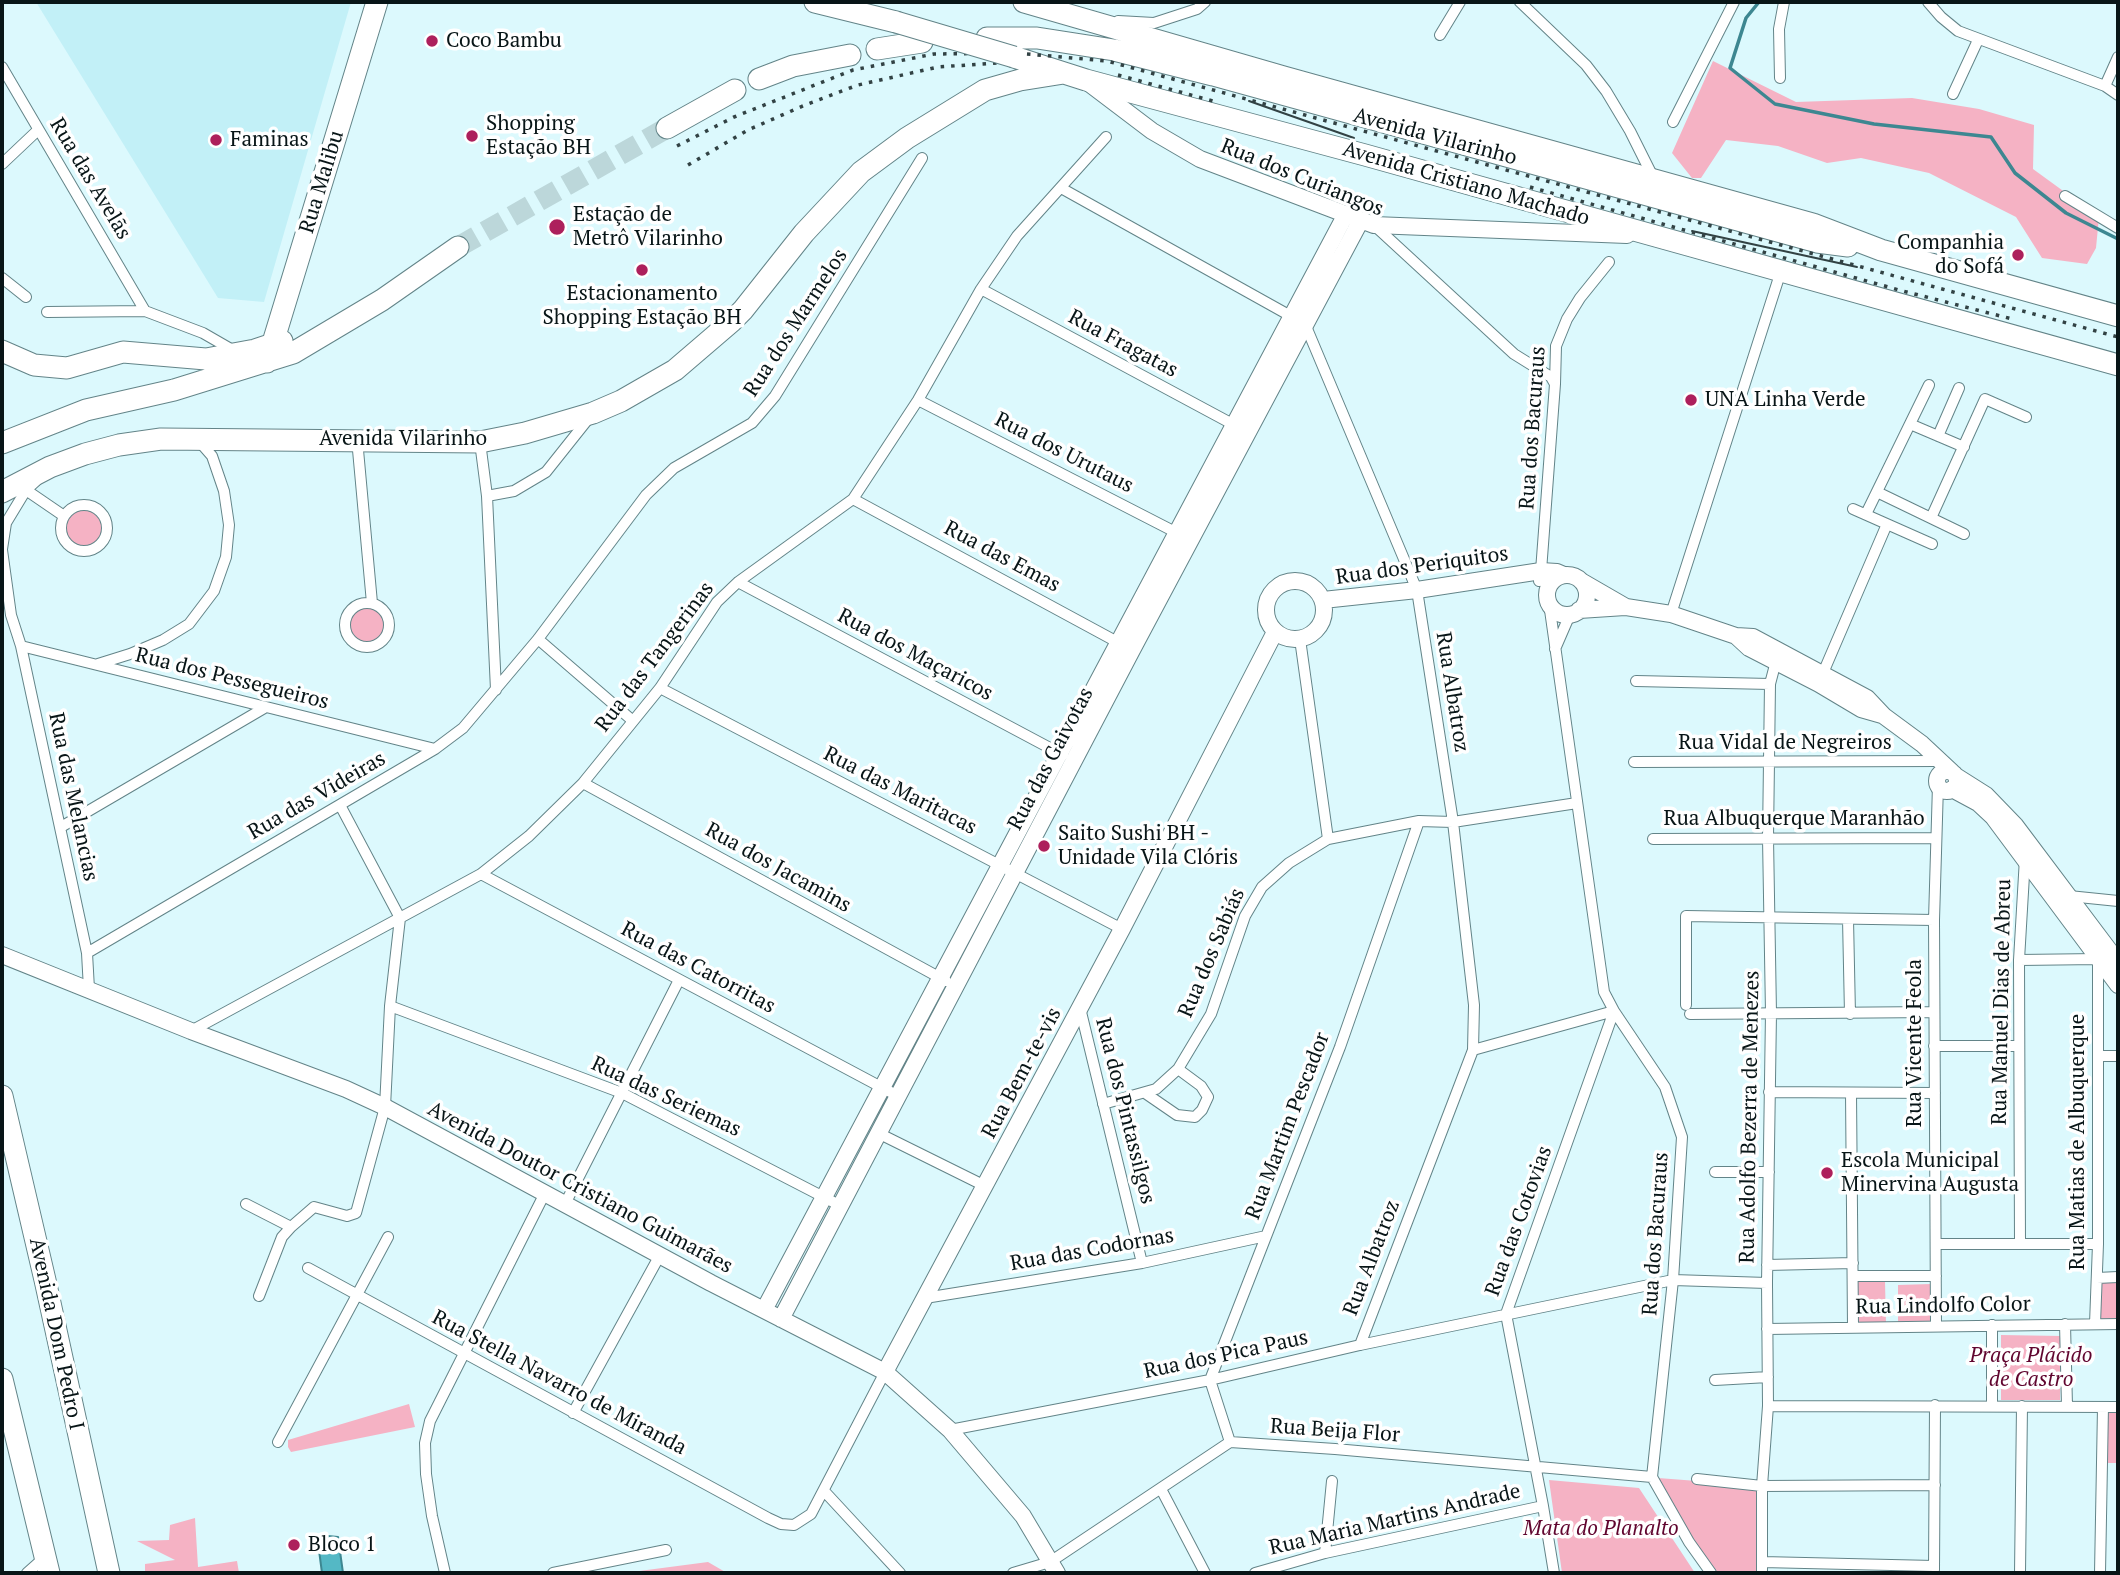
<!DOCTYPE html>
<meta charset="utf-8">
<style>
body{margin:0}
#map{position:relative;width:2120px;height:1575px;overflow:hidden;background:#dcf9fd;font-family:"PT Serif",serif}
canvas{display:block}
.frame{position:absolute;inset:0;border:4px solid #081517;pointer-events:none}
</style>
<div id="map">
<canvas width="2120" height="1575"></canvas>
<div class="frame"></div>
</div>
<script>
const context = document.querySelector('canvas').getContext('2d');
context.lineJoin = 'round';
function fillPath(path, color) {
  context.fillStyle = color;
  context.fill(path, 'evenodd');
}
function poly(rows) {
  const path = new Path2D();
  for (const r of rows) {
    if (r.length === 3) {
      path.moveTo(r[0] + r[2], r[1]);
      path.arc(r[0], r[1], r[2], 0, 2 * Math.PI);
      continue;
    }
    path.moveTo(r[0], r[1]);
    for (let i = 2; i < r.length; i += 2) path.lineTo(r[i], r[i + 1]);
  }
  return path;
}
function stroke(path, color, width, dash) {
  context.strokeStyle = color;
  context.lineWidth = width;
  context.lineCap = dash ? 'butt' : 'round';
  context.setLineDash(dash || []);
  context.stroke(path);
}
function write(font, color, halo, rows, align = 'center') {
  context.font = font + ' "PT Serif",serif';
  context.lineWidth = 7;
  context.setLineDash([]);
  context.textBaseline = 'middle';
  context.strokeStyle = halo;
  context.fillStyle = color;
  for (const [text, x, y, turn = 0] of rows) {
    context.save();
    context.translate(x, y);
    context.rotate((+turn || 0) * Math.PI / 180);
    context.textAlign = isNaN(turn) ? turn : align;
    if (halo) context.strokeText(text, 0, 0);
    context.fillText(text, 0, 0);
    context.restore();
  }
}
fillPath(poly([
 [36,2,351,2,264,302,218,298]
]), '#c2f0f7');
fillPath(poly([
 [1713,61,1796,102,1912,98,1979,109,2034,125,2033,169,2099,217,2096,248,2087,264,2042,258,2016,217,1929,173,1861,158,1827,163,1778,146,1726,140,1701,178,1692,178,1672,153],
 [84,528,18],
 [368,625,18],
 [2118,1281,2118,1319,2100,1320,2099,1282],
 [1858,1282,1885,1282,1886,1324,1856,1324],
 [1931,1284,1932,1323,1898,1323,1898,1285],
 [2001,1335,2061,1336,2060,1400,2001,1400],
 [409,1404,415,1427,291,1452,288,1447,288,1440],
 [2107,1412,2118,1412,2118,1463,2108,1463],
 [1658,1478,1762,1486,1760,1573,1718,1573,1693,1539],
 [1549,1480,1639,1488,1695,1573,1562,1573],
 [195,1518,198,1567,237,1561,239,1573,145,1573,145,1564,175,1560,137,1541,169,1540,170,1525],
 [708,1562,727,1573,624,1573]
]), '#f5b2c4');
const water = poly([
 [317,1535,338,1537,343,1573,322,1573,317,1535]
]);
fillPath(water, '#54b8c5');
stroke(water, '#3d8791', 2);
stroke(poly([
 [1759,2,1746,18,1730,68,1775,104,1874,124,1991,137,2015,173,2066,213,2118,239]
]), '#3d8791', 3.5);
stroke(poly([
 [458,247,667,128]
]), '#bcd7da', 21, [21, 10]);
const street = poly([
 [1520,2,1586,65,1606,91,1630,131,1654,179],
 [1928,2,1941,17,1958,31,2105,86,2118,95],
 [1118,21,1154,23,1197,9,1205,2],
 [1440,35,1460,2],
 [2,67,145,311],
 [1780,78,1779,29,1784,2],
 [2105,86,2118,57],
 [1953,94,1978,40],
 [1673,122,1734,2],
 [2,164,38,130],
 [1061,188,1305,324,1417,590,1453,822,1474,1005,1473,1050,1360,1345],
 [2065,196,2118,228],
 [1374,225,1514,354,1551,377,1555,384],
 [2,278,26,297],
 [981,289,1238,427],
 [47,312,145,311,203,333,236,352],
 [918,400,1181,535],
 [1910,424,1964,447],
 [1938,436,1959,388],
 [357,439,372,603],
 [480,442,487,496,496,690],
 [26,490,64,516],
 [1877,492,1964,534],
 [487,496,514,491,546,472,589,418],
 [853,499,1121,644],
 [84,528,23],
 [1853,509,1932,544],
 [1866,514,1929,385],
 [1931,518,1985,399,2026,417],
 [2,549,6,523,26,490,36,481],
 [2,550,11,615,21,646,87,953,89,989],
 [1539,581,1541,571,1555,384,1556,346,1567,319,1580,298,1609,262],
 [738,582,1063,755],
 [367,625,22],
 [1549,603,1604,992,1614,1011,1665,1087,1682,1137,1673,1280,1652,1477,1689,1542,1711,1573],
 [1671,614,1781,271],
 [538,639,633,721],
 [1300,639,1328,839],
 [21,646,435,749],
 [1555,649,1568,619,1575,613],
 [98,664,130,654,163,640,189,624,214,591,226,557,229,525,224,491,212,456,198,440],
 [1823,673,1887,524],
 [1636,681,1770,684],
 [660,688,1122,929],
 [1634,762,1937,761],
 [583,783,946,981],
 [340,805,400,918],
 [61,827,266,707],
 [1653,839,1935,838],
 [481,874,898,1096],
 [2066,898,2069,896,2118,901],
 [1848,919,1850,1014],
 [87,953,435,749,463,728,538,639,646,495,674,468,752,423,775,396,922,158],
 [2019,960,2098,959,2098,1244,2095,1324],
 [1686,1005,1686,916,1934,920],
 [390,1006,622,1093,841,1206],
 [1080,1008,1142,1263],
 [1690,1014,1934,1012],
 [191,1031,481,874,529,836,583,783,660,688,717,602,738,582,853,499,918,400,981,289,1017,236,1106,137],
 [1934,1046,2018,1046],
 [1473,1050,1614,1011],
 [2098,1056,2118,1056],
 [1769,1092,1935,1093],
 [1145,1093,1177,1115,1195,1117,1202,1110,1208,1097,1201,1086,1178,1069],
 [1851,1093,1853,1327],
 [1103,1104,1156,1089,1178,1069,1211,1014,1245,916,1262,887,1289,863,1328,839,1419,821,1453,822,1577,803],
 [878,1133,985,1186],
 [1715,1172,1769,1172],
 [246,1204,291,1227],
 [565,1204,679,980],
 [1936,1244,2098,1244],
 [2020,1244,2019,960,2025,858],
 [1767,1265,1853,1263],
 [308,1268,768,1518,781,1524,794,1525,811,1514,885,1372],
 [1854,1276,1936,1276],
 [2097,1278,2118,1277],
 [259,1296,282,1237,291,1227,314,1207,347,1216,356,1213,385,1107,390,1006,400,918],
 [925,1298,1142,1263,1266,1236],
 [2065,1324,2067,1406],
 [1992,1325,1992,1406],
 [1936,1326,1934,920,1938,785],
 [1767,1329,2118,1324],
 [1715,1380,1768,1377],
 [1768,1406,2118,1407],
 [573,1413,660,1255],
 [950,1430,1210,1380,1360,1345,1673,1280,1767,1283],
 [278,1442,388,1237],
 [1230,1442,1210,1380,1340,1047,1419,821],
 [1697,1479,1762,1486,1935,1485],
 [1161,1489,1205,1573],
 [825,1492,900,1573],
 [1325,1553,1332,1481],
 [1762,1562,1934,1566],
 [1934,1570,1935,1405],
 [27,1573,45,1557],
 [445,1573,432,1516,426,1474,425,1443,430,1421,545,1193],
 [553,1573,666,1550],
 [1013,1573,1050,1562,1230,1442,1335,1449,1652,1477],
 [1255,1573,1325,1553,1543,1506],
 [1554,1573,1543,1506,1506,1314,1614,1011],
 [1762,1573,1762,1486,1768,1406,1767,1283,1771,1013,1768,838,1770,684,1776,661],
 [2020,1573,2022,1406],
 [2100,1573,2103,1407]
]);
const secondary = poly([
 [1090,84,1152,131,1200,159,1374,225,1627,235],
 [1567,595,20],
 [1295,610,29],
 [1581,581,1626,607,1671,614,1736,636,1753,637,1867,698,1884,716,1922,744,1952,772],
 [1323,600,1417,590,1541,571,1557,572,1564,575],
 [1579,610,1625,607],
 [1736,636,1749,648,1819,684,1861,709,1882,715],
 [1947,781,10],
 [1956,776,1986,795,2015,825,2118,962],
 [1952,789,1978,803,1993,817,2118,985],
 [2,955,191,1031,346,1089,385,1107,711,1283,885,1372,950,1430,1023,1516,1057,1573],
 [764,1310,1346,214],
 [781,1319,1132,650,1361,220],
 [885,1372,1122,929,1275,632]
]);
const highway = poly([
 [815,2,896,22],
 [1024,2,1284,77,1813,224,1881,250,2118,316],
 [987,38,1037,38,1114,50,1213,75,1817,242,1848,246],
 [877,49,922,42],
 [1014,57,1086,80,1365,155,2118,365],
 [759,79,793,66,850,55],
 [667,128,735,90],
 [2,351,34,365,67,368,123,352,206,359,255,350,282,341],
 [267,362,377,2],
 [2,443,86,410,174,390,293,353,382,300,458,247],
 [2,492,50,467,85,454,119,445,161,439,480,442,525,433,593,413,621,401,675,370,731,322,743,310,804,233,861,172,907,138,985,90,1020,80,1064,73],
 [2,1096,45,1280,109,1573],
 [2,1379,49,1573]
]);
stroke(street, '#638488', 12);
stroke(secondary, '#638488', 18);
stroke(highway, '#638488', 23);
stroke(street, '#fff', 10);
stroke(secondary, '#fff', 16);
stroke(highway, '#fff', 21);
stroke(poly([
 [1249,101,1354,138],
 [1692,231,1857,267]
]), '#324244', 2);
stroke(poly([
 [1118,75,1213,101],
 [677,146,734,117,853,70,934,54,1016,53,1107,61,2118,337],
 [688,165,748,130,805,105,858,85,938,67,997,63],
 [1530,187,1899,290,2016,320]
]), '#324244', 3.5, [3.5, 7]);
const highwayBridge = poly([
 [896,22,1014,57]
]);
stroke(highwayBridge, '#638488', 23, []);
stroke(highwayBridge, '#fff', 21);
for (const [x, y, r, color] of [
 [432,41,7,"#ad205c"],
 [472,136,7,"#ad205c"],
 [216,140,7,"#ad205c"],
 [557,227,9,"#ad205c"],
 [2018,255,7,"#ad205c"],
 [642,270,7,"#ad205c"],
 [1691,400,7,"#ad205c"],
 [1044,846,7,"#ad205c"],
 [1827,1173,7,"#ad205c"],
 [294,1545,7,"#ad205c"]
]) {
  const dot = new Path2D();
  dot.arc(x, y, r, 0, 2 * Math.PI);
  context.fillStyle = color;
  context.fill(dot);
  stroke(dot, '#fff', 2.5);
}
write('21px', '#081517', '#fff', [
 ["Coco Bambu",446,41],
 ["Shopping",486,124],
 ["Estação BH",486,148],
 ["Faminas",230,140],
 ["Estação de",573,215],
 ["Metrô Vilarinho",573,239],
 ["Companhia",2004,243,"right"],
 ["do Sofá",2004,267,"right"],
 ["Estacionamento",642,294,"center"],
 ["Shopping Estação BH",642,318,"center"],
 ["UNA Linha Verde",1705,400],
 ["Saito Sushi BH -",1058,834],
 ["Unidade Vila Clóris",1058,858],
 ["Escola Municipal",1841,1161],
 ["Minervina Augusta",1841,1185],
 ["Bloco 1",308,1545]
], 'left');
write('21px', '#081517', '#fff', [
 ["Avenida Vilarinho",1435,137,15],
 ["Rua dos Curiangos",1302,178,22],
 ["Rua das Avelãs",90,179,59],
 ["Rua Malibu",322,182,-73],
 ["Avenida Cristiano Machado",1466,184,16],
 ["Rua dos Marmelos",796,323,-57],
 ["Rua Fragatas",1123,344,28],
 ["Rua dos Bacuraus",1533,428,-86],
 ["Avenida Vilarinho",403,439],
 ["Rua dos Urutaus",1064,453,27],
 ["Rua das Emas",1002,557,28],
 ["Rua dos Periquitos",1422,566,-8],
 ["Rua dos Maçaricos",915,655,28],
 ["Rua das Tangerinas",655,657,-53],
 ["Rua dos Pessegueiros",232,679,14],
 ["Rua Albatroz",1452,692,81],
 ["Rua Vidal de Negreiros",1785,743],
 ["Rua das Gaivotas",1051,759,-62],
 ["Rua das Maritacas",900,791,27],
 ["Rua das Videiras",317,796,-30],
 ["Rua das Melancias",73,797,78],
 ["Rua Albuquerque Maranhão",1794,819],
 ["Rua dos Jacamins",778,868,29],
 ["Rua dos Sabiás",1212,953,-67],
 ["Rua das Catorritas",698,968,28],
 ["Rua Manuel Dias de Abreu",2002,1002,-89],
 ["Rua Vicente Feola",1915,1043,-90],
 ["Rua Bem-te-vis",1022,1073,-62],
 ["Rua das Seriemas",666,1097,25],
 ["Rua dos Pintassilgos",1125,1111,76],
 ["Rua Adolfo Bezerra de Menezes",1750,1117,-89],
 ["Rua Martim Pescador",1288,1126,-69],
 ["Rua Matias de Albuquerque",2078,1142,-90],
 ["Avenida Doutor Cristiano Guimarães",580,1188,28],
 ["Rua das Cotovias",1519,1221,-70],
 ["Rua dos Bacuraus",1656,1234,-86],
 ["Rua das Codornas",1092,1250,-10],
 ["Rua Albatroz",1372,1258,-69],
 ["Rua Lindolfo Color",1943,1306,-1],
 ["Avenida Dom Pedro I",56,1334,78],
 ["Rua dos Pica Paus",1226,1355,-12],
 ["Rua Stella Navarro de Miranda",559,1383,28],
 ["Rua Beija Flor",1335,1431,4],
 ["Rua Maria Martins Andrade",1395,1520,-13]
]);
write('italic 21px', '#60052f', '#fff', [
 ["Praça Plácido",2031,1356],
 ["de Castro",2031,1380],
 ["Mata do Planalto",1601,1529]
]);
</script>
